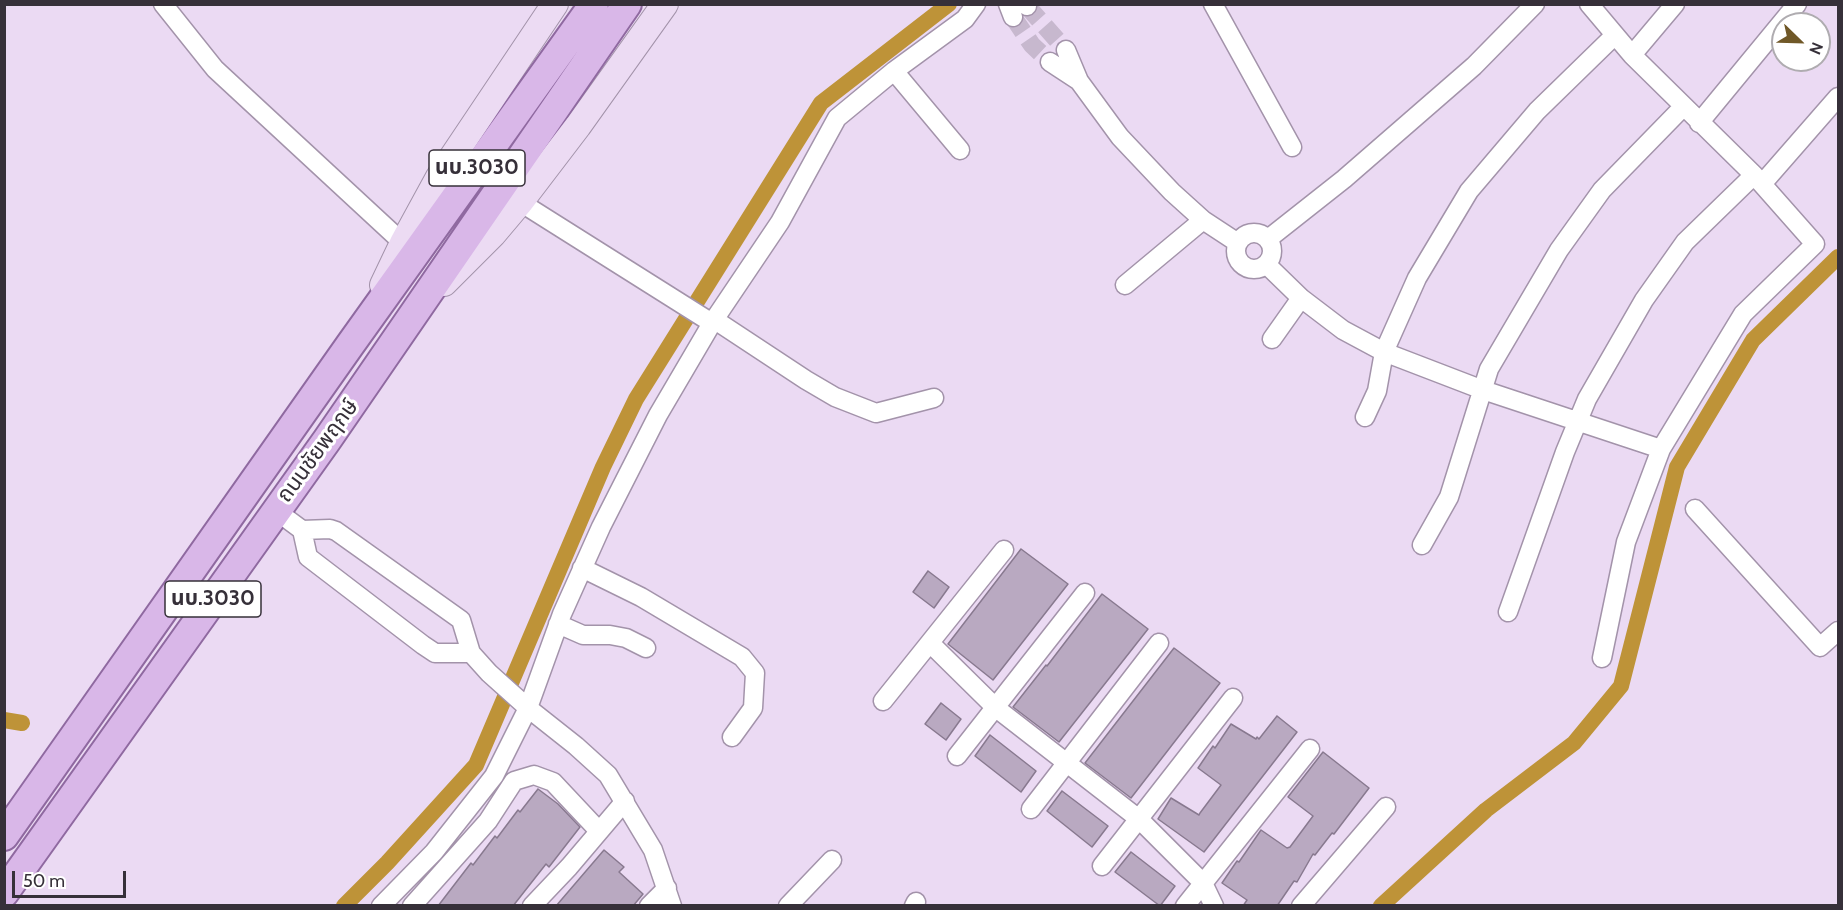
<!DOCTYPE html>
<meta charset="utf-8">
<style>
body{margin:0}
#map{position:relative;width:1843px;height:910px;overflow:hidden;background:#ebdaf3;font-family:Cabin,sans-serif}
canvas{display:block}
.frame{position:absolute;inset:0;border:6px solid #363039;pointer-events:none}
.north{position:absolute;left:1771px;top:12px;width:60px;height:60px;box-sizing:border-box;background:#fff;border:2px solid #afacb0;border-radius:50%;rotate:113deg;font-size:16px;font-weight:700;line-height:24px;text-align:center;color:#363039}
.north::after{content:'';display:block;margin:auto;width:21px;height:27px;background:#705828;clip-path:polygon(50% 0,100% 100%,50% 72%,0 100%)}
.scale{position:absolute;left:12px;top:871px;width:114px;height:27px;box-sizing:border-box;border:3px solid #363039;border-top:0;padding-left:8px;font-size:18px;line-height:21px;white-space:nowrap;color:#363039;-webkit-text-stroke:4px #fff;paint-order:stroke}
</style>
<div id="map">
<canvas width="1843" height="910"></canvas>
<div class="frame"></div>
<div class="north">N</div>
<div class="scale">50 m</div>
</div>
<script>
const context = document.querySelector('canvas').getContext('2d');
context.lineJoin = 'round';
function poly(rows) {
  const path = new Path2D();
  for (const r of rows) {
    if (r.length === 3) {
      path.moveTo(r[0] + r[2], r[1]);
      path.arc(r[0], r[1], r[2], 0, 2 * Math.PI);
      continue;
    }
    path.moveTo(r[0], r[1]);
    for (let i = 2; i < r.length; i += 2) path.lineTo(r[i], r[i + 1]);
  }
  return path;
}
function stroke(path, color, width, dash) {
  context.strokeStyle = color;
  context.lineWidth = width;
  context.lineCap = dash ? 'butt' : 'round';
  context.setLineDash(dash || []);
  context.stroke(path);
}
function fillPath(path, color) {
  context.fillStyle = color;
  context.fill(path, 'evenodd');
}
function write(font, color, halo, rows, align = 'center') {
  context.font = font + ' Cabin,"Noto Sans Thai",sans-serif';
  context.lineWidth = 6;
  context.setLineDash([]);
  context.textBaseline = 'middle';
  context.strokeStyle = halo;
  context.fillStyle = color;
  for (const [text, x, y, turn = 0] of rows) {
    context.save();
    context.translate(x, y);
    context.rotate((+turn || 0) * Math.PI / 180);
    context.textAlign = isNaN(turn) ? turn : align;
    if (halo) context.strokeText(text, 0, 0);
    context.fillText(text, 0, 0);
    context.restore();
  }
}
stroke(poly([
 [4,720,22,723],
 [344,906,387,863,476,765,603,467,636,399,821,103,949,4],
 [1381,906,1486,810,1574,743,1621,686,1677,467,1753,340,1838,257]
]), '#be9338', 16);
const building = poly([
 [1021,549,1068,584,993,680,948,644,1021,549],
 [928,571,949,587,934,608,913,592,928,571],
 [1102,594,1148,629,1059,742,1013,707,1046,665,1047,666,1102,594],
 [1174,648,1220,683,1131,798,1085,763,1174,648],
 [941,703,961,719,946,740,925,724,941,703],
 [1277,716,1297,732,1204,852,1158,819,1171,798,1199,815,1200,813,1221,785,1198,768,1213,746,1215,748,1231,724,1256,739,1257,737,1259,739,1277,716],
 [990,735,1036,771,1021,792,975,756,990,735],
 [1323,752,1369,788,1334,834,1332,833,1315,855,1313,854,1297,882,1294,881,1277,906,1243,906,1247,900,1222,883,1237,861,1239,862,1261,830,1287,848,1290,847,1313,816,1288,797,1323,752],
 [538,789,558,804,580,827,549,867,546,864,513,906,438,906,471,863,473,865,495,836,497,838,518,810,520,812,538,789],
 [1062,791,1108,826,1092,847,1047,811,1062,791],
 [604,850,624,867,619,872,643,894,633,906,556,906,604,850],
 [1131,852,1175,886,1160,906,1115,872,1131,852]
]);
fillPath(building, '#b9a9c1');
stroke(building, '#88798f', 1.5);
stroke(poly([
 [1027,6,1066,50],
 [1013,17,1032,45,1050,62]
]), '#c7b8ce', 18, [18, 9]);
const minor = poly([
 [163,4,215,69,403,243],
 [1008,4,1013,17],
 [1024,4,1027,6],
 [1213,4,1292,147],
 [1589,4,1632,55,1754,175,1815,244,1743,314,1661,449,1626,542,1602,658],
 [1066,50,1079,81,1120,137,1172,192,1203,220,1238,243],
 [1632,55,1675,4],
 [1050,62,1079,81],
 [894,71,960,150],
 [1699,123,1797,4],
 [1762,184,1838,97],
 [520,202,712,323],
 [1254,251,18],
 [1268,239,1344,179,1474,66,1535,4],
 [1266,264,1301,298,1343,330,1384,352,1483,390,1661,449],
 [1125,285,1203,220],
 [715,320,806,380,835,397,876,413,934,398],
 [1272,339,1301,298],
 [1365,417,1377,391,1384,352,1417,278,1469,191,1537,111,1614,36],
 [1695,509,1820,647,1838,631],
 [275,510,302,530,330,529,336,531,461,620,471,653,489,673,528,708,576,746,608,775,653,850,672,906],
 [302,530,308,557,423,645,435,653,471,653],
 [1422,545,1449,497,1489,369,1559,250,1602,190,1683,107],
 [582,568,641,597,742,657,755,673,753,708,732,737],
 [1508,612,1565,452,1587,399,1644,300,1685,242,1754,175],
 [558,624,583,635,610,635,626,638,646,648],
 [930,643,996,708,1139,819,1203,883,1214,906],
 [883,701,1004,550],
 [957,756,1085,593],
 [1031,809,1159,643],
 [1102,866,1233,698],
 [381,906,434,852,494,776,528,708,562,614,601,527,658,415,712,323,780,222,837,118,894,71,965,19,976,4],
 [412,906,488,821,514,781,534,775,553,782,599,831],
 [532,906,569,867,625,801],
 [649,906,667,888],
 [788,906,832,860],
 [914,906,916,902],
 [1185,906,1310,749],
 [1301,906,1386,807]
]);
const secondary = poly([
 [444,283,493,234,520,202,578,126,665,4],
 [383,285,403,243,439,177,555,4]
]);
const primary = poly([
 [4,836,350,345,594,4],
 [4,893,327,440,627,4]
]);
stroke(minor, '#a393aa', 21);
stroke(secondary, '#a393aa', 28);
stroke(primary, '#8f69a0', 32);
stroke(minor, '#fff', 18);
stroke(secondary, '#ecdbf3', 26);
stroke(primary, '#d9b7e8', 28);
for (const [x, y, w] of [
 [477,168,96],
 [213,599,96]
]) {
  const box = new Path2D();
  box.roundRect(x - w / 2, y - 18, w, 36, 4.5);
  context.fillStyle = '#fff';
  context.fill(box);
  stroke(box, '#363039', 1.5);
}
write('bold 21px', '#363039', null, [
 ["นบ.3030",477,168],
 ["นบ.3030",213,599]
]);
write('22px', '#363039', '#fff', [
 ["ถนนชัยพฤกษ์",318,451,-54]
]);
</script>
